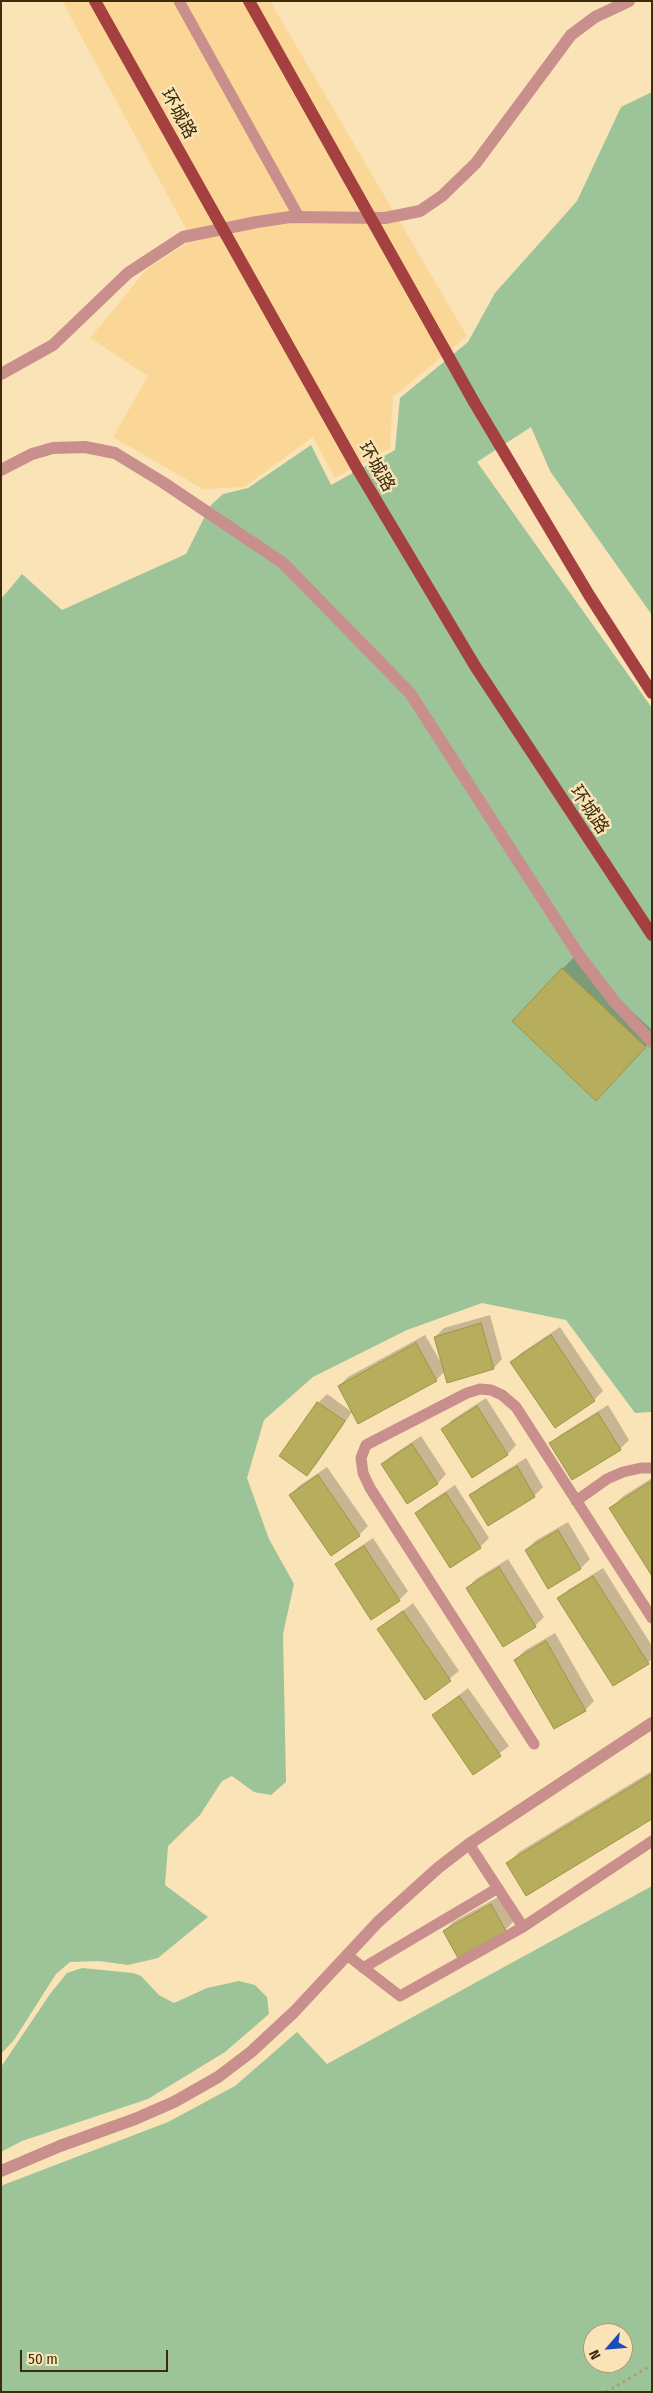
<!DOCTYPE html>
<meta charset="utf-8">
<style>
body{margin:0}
#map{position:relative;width:653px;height:2393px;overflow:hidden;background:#fae3b7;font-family:"Fira Sans Condensed",sans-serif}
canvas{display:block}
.frame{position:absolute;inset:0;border:2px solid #3c2c0c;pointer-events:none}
.north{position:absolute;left:583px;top:2323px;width:50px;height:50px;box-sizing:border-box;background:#fae3b7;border:1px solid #ae9a73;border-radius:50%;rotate:243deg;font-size:14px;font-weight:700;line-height:20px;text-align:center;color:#3c2c0c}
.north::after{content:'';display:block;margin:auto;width:18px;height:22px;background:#1b4dba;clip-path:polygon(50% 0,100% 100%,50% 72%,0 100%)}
.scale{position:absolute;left:20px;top:2350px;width:148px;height:22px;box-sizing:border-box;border:2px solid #3c2c0c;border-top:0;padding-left:6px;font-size:15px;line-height:18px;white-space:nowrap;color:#3c2c0c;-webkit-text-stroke:4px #fae3b7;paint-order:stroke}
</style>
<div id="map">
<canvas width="653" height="2393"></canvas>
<div class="frame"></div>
<div class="north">N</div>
<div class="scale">50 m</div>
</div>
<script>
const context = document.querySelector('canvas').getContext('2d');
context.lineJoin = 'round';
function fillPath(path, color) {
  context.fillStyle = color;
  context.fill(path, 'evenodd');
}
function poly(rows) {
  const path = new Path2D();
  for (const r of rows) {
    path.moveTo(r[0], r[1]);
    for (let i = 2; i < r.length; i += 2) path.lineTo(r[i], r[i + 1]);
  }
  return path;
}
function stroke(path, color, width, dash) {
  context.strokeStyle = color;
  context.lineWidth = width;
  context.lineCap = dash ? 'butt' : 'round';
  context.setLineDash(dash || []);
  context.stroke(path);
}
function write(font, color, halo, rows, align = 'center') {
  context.font = font + ' "Fira Sans Condensed","Noto Sans SC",sans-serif';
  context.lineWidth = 5;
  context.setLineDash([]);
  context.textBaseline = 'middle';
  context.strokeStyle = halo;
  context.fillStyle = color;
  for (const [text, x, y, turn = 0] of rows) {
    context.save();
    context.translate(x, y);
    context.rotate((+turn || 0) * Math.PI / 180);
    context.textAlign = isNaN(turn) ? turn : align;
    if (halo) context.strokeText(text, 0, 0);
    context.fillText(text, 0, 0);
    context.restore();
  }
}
fillPath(poly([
 [62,1,270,1,467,336,393,397,390,448,335,478,313,437,244,487,203,489,113,437,148,376,90,338,147,269,192,240]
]), '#fad796');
fillPath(poly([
 [652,92,652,615,550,471,531,427,477,462,652,708,652,1412,635,1413,566,1320,482,1303,407,1330,313,1377,264,1420,247,1478,269,1539,294,1584,283,1634,286,1782,271,1795,254,1792,232,1776,222,1781,200,1815,168,1846,165,1885,208,1917,158,1958,128,1965,99,1961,70,1962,56,1974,14,2040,1,2054,1,599,22,574,62,610,186,554,210,506,223,494,248,488,311,445,331,485,395,450,400,398,468,342,495,293,577,201,621,107],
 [652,1886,652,2392,1,2392,1,2186,3,2185,168,2122,235,2086,297,2032,327,2064],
 [593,2333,623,2333,623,2363,593,2363],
 [82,1968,133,1973,141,1976,159,1995,174,2003,207,1988,239,1981,255,1985,267,1997,269,2014,225,2052,148,2099,22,2141,1,2152,1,2067,50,1994,67,1973]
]), '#9cc498');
fillPath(poly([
 [574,957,652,1030,652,1040,607,1087,513,1021],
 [490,1315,502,1359,494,1368,445,1371,436,1380,359,1422,339,1386,348,1377,425,1335,443,1366,435,1337,444,1328],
 [560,1327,603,1391,594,1400,555,1426,512,1362,521,1353],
 [327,1394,352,1412,316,1465,307,1474,318,1403],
 [486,1398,516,1445,508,1454,473,1476,443,1429,452,1420],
 [608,1405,629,1440,620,1449,551,1444,560,1435],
 [421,1436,446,1474,438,1483,408,1502,383,1464,391,1456],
 [526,1458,543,1487,534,1496,471,1496,480,1487],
 [327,1467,368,1526,359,1535,290,1495,299,1486],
 [652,1478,652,1574,611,1508,622,1497],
 [455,1485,489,1538,480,1547,450,1566,416,1513,425,1505],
 [568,1522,590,1559,581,1568,548,1587,526,1550,535,1541],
 [373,1538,408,1591,399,1600,337,1565,346,1556],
 [508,1559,544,1617,535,1626,467,1588,476,1579],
 [603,1568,652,1646,652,1659,648,1663,559,1599,568,1590],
 [413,1603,459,1671,425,1698,378,1630],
 [555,1633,594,1701,585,1710,555,1728,515,1660,524,1651],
 [468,1688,509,1746,474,1773,434,1715],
 [652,1771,652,1818,508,1863,519,1852],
 [500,1896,514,1921,505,1930,458,1956,444,1931,453,1922]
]), '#0003');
const building = poly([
 [562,968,646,1047,596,1101,512,1021,562,968],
 [481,1323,494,1369,447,1383,434,1337,481,1323],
 [551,1335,595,1401,555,1428,510,1362,551,1335],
 [416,1343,437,1381,358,1424,338,1386,416,1343],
 [317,1402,345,1421,307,1476,279,1456,317,1402],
 [477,1406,508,1455,472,1478,441,1429,477,1406],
 [598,1413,621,1450,572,1480,549,1443,598,1413],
 [412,1444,438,1484,407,1504,381,1464,412,1444],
 [517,1466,535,1497,488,1526,469,1495,517,1466],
 [318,1475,360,1536,331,1556,289,1495,318,1475],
 [650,1482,652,1486,652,1576,609,1508,650,1482],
 [446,1493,481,1548,450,1568,415,1513,446,1493],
 [558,1530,581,1569,548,1589,525,1550,558,1530],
 [364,1546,400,1601,371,1620,335,1564,364,1546],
 [499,1567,536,1627,503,1647,466,1588,499,1567],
 [593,1576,649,1664,613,1686,557,1598,593,1576],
 [403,1611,451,1681,425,1700,377,1629,403,1611],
 [546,1641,586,1711,554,1729,514,1660,546,1641],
 [459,1696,501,1756,473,1775,432,1715,459,1696],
 [652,1774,652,1819,526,1896,506,1863,652,1774],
 [491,1904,506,1931,458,1958,443,1931,491,1904]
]);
fillPath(building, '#b7ae5d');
stroke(building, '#9e9543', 1);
stroke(poly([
 [606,2392,652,2365]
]), '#ae9a73', 3, [2.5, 4]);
stroke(poly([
 [179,1,299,217],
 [576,1501,607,1479,623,1472,641,1468,652,1468],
 [534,1744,370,1488,363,1473,361,1458,366,1445,467,1393,480,1389,491,1390,502,1395,516,1407,652,1618],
 [469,1844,523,1927],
 [347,1955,400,1996,523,1927,652,1841],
 [363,1968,498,1888]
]), '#c98f8c', 11);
stroke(poly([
 [1,374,53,345,128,273,183,237,257,222,290,217,385,218,420,211,442,196,476,163,571,35,595,17,629,1],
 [1,470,32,454,53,448,85,447,115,453,164,483,283,563,410,693,578,954,614,1001,652,1042],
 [1,2171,60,2146,135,2119,174,2102,218,2077,251,2052,294,2012,378,1922,438,1868,469,1844,652,1723]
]), '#c98f8c', 12);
stroke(poly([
 [474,402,589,595,652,693],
 [358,470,475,666,652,935]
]), '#a54041', 12);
stroke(poly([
 [95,1,358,470],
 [249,1,474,402]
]), '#a54041', 12);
write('18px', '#3c2c0c', '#fae3b7', [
 ["环城路",178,114,61],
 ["环城路",376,467,60],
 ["环城路",589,810,56]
]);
</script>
